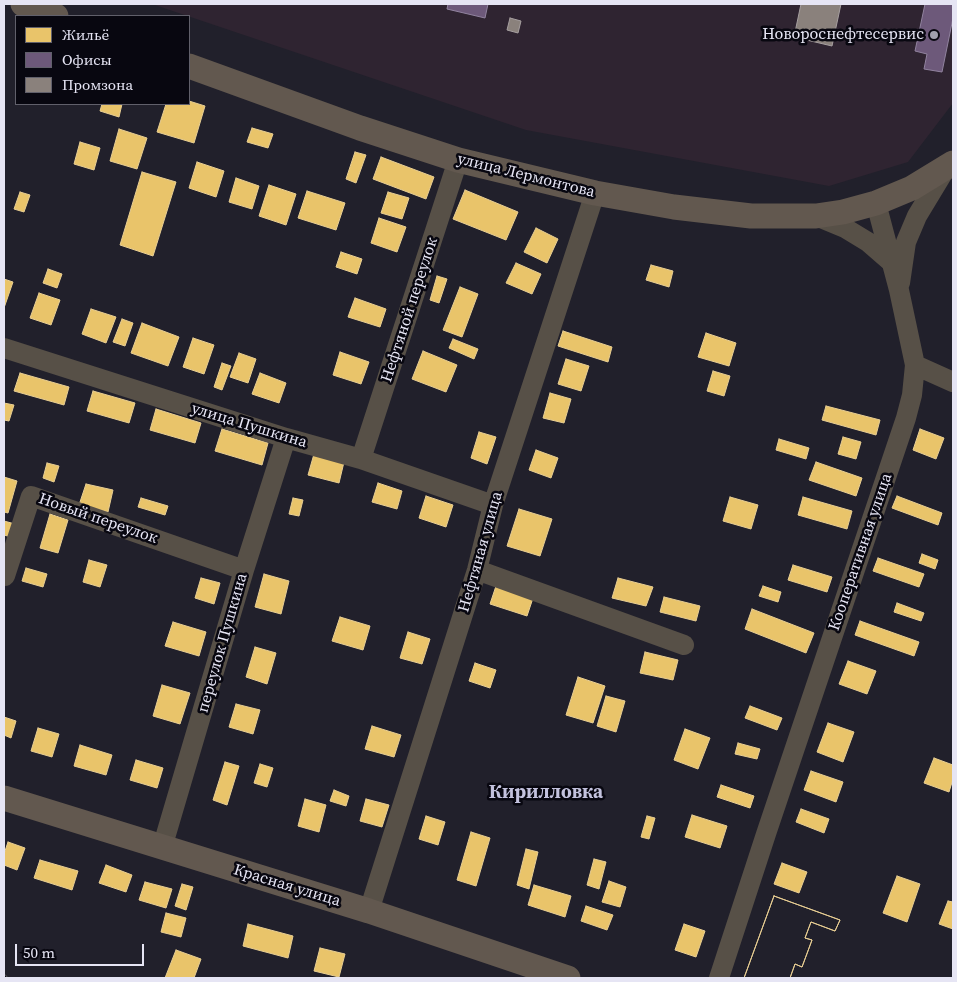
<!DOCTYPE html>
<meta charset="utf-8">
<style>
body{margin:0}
#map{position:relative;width:957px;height:982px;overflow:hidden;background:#21202b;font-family:"Source Serif 4",serif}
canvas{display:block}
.frame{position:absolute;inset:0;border:5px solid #e6e5f4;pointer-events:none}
.legend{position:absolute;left:15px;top:15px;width:175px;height:90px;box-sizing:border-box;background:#080710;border:1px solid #61606b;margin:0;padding:6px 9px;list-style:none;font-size:15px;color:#e6e5f4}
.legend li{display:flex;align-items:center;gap:10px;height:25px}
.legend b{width:25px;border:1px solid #61606b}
.scale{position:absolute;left:15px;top:944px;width:129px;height:22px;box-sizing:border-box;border:2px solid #e6e5f4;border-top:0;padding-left:6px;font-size:15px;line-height:18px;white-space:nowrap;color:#e6e5f4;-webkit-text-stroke:4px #080710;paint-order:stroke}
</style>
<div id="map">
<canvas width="957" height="982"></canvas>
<div class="frame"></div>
<ul class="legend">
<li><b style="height:14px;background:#e9c46a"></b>Жильё</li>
<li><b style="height:14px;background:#6d597a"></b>Офисы</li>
<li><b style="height:14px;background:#8a817c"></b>Промзона</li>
</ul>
<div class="scale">50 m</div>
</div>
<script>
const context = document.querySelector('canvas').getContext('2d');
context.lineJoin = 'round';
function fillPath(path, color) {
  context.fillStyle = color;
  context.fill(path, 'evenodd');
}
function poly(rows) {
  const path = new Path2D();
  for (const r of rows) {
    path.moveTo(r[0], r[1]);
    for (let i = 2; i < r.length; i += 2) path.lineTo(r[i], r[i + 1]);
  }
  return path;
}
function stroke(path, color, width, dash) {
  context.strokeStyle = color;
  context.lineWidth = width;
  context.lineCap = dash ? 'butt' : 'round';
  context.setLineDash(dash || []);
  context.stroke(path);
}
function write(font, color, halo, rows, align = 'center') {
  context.font = font + ' "Source Serif 4",serif';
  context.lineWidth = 5;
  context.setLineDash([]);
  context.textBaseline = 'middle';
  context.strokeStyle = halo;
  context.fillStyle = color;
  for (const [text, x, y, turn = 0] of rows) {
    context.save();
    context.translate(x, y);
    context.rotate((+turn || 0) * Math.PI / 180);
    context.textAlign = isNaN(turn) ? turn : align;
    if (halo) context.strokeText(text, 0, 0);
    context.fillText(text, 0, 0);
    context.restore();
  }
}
fillPath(poly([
 [152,4,953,4,953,103,908,162,829,186,526,130]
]), '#2f2431');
const homes = poly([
 [189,101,205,106,194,143,157,132,166,104,189,104,189,101],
 [102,104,122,104,119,117,100,111,102,104],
 [252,128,273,134,268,148,247,142,252,128],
 [119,129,147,138,137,169,110,161,119,129],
 [80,142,100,148,94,170,74,164,80,142],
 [355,152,366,155,356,183,346,179,355,152],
 [381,157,434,177,426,199,373,179,381,157],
 [197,162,224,171,216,197,189,188,197,162],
 [142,172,176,182,153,256,120,245,142,172],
 [236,178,259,186,252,209,229,202,236,178],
 [269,185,296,194,286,225,259,216,269,185],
 [465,190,518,212,506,240,453,219,465,190],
 [307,191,345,203,336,230,298,218,307,191],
 [20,192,30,195,24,212,14,209,20,192],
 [388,192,409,198,402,219,381,213,388,192],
 [379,218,406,227,397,252,371,243,379,218],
 [536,228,558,239,547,263,524,252,536,228],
 [341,252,362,259,357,274,336,267,341,252],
 [516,263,541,274,532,294,506,283,516,263],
 [651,265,673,271,669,287,646,280,651,265],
 [48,269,62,274,57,288,43,283,48,269],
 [437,276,447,279,439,303,430,300,437,276],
 [4,279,13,282,4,308,4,279],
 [460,287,478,294,462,337,443,330,460,287],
 [39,293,60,300,51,325,30,318,39,293],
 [355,298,386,309,380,327,348,317,355,298],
 [91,309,116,317,106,343,82,334,91,309],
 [122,319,133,323,125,346,113,342,122,319],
 [142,323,179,337,168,366,131,353,142,323],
 [563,331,612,347,608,362,558,346,563,331],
 [706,333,736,343,729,366,698,357,706,333],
 [193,338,214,345,204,374,183,367,193,338],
 [453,339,478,349,474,359,449,348,453,339],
 [423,351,457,365,446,392,412,379,423,351],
 [340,352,369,362,361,384,333,375,340,352],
 [239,353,256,359,248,383,230,377,239,353],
 [566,359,589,366,581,391,558,384,566,359],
 [222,363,231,366,222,390,214,387,222,363],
 [713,371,730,376,724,396,707,391,713,371],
 [20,373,69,387,64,405,14,391,20,373],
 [260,373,286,383,279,403,252,394,260,373],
 [93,391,135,403,129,423,87,411,93,391],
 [550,393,571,399,564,423,543,418,550,393],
 [4,403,14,405,9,421,4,420,4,403],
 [826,406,880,420,876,435,822,420,826,406],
 [156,409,201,423,195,443,150,430,156,409],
 [222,429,268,443,262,465,215,451,222,429],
 [920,429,944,438,936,459,913,450,920,429],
 [479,432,496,437,487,464,471,458,479,432],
 [843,437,861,442,856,459,838,454,843,437],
 [779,439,809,448,806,459,776,450,779,439],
 [536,450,558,458,551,478,529,470,536,450],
 [314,454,344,462,339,483,308,475,314,454],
 [816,462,862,478,856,496,809,480,816,462],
 [47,463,59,466,54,482,43,478,47,463],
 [4,477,17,481,8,513,4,512,4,477],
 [378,483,402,491,397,509,372,502,378,483],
 [86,484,113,490,108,512,79,505,86,484],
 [426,496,453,505,446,527,419,518,426,496],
 [897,496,942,513,938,525,892,508,897,496],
 [730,497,758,505,751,529,723,521,730,497],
 [803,497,852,511,847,529,798,515,803,497],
 [141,498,168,506,165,515,138,507,141,498],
 [293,498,303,500,299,516,289,514,293,498],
 [519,509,552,519,540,556,507,546,519,509],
 [50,514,68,520,58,553,40,548,50,514],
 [4,521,15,524,11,537,4,535,4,521],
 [922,554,938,560,935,569,919,563,922,554],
 [878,558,924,574,919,587,873,571,878,558],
 [89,560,107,565,100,587,83,582,89,560],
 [793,565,832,577,827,592,788,580,793,565],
 [26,568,47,574,43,587,22,581,26,568],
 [264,574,289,581,281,614,255,607,264,574],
 [201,578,220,583,214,604,195,598,201,578],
 [618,578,653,587,646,606,612,598,618,578],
 [496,586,533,598,527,616,490,604,496,586],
 [763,586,781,592,778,602,759,596,763,586],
 [664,597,700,606,696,621,660,612,664,597],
 [897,603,924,613,921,621,894,612,897,603],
 [752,609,814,633,806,653,745,629,752,609],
 [340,617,370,626,363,650,332,641,340,617],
 [860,621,919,642,914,656,855,635,860,621],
 [173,622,206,632,199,656,165,646,173,622],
 [408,632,430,639,422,664,400,658,408,632],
 [255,647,276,653,267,684,246,677,255,647],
 [645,652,678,660,673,680,640,673,645,652],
 [848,661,876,671,867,694,839,684,848,661],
 [475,663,496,670,490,688,469,681,475,663],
 [578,677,605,686,593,723,566,715,578,677],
 [162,685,190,693,180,724,153,716,162,685],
 [606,696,625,701,616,732,597,726,606,696],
 [236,704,260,710,253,734,229,727,236,704],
 [750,706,782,718,777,730,745,718,750,706],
 [4,717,16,721,11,738,4,735,4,717],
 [828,723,854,732,843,762,817,752,828,723],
 [372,726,401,735,394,757,365,749,372,726],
 [38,728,59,734,52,757,31,751,38,728],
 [685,729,710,738,698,769,674,760,685,729],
 [738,743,760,749,757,759,735,754,738,743],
 [80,745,112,755,106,775,74,766,80,745],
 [934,758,953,765,953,779,949,792,924,783,934,758],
 [136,760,163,768,157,788,130,780,136,760],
 [225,762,239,766,227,805,213,800,225,762],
 [260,764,273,768,267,787,254,783,260,764],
 [811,771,843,782,836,802,804,790,811,771],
 [721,785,754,796,750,808,717,797,721,785],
 [334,790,349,796,346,806,330,801,334,790],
 [305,799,326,805,319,832,298,826,305,799],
 [366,799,389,805,382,827,360,821,366,799],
 [801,809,829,819,824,833,796,822,801,809],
 [692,815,727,826,720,848,685,837,692,815],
 [426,816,445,822,438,845,419,839,426,816],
 [647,816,655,818,649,839,641,837,647,816],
 [471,832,490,838,476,886,457,880,471,832],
 [8,842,25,848,17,870,4,865,4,854,8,842],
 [526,849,538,852,529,889,517,885,526,849],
 [594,859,606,862,599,889,587,885,594,859],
 [40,860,78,871,72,890,34,878,40,860],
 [782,863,807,872,799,893,774,884,782,863],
 [106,865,132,875,126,892,99,883,106,865],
 [897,876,920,884,907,922,883,913,897,876],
 [609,881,626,887,620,907,602,902,609,881],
 [145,882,172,889,166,908,139,900,145,882],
 [182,884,193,887,186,910,175,906,182,884],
 [534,885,571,896,565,917,528,905,534,885],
 [774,896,840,920,835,931,811,922,805,938,812,940,802,967,795,964,790,978,744,978,774,896],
 [774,896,840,920,835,931,811,922,805,938,812,940,802,967,795,964,790,978,744,978,774,896],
 [948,901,953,902,953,929,939,924,948,901],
 [586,906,613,915,607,930,581,921,586,906],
 [166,913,186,918,181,937,161,932,166,913],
 [248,924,293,936,288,958,243,946,248,924],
 [684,924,705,931,696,957,675,950,684,924],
 [320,948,345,954,339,977,314,971,320,948],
 [176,950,201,959,194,978,165,978,176,950]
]);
fillPath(homes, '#e9c46a');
stroke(homes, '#e8ce93', 1);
const offices = poly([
 [448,4,488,4,485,18,447,9,448,4],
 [925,4,953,4,953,18,942,72,924,69,927,54,915,51,925,4]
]);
fillPath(offices, '#6d597a');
stroke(offices, '#91839f', 1);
const industry = poly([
 [801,4,841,4,832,46,794,37,801,4],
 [510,18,521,21,518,33,507,30,510,18]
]);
fillPath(industry, '#8a817c');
stroke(industry, '#a69fa0', 1);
stroke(poly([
 [816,216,845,228,868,242,891,262],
 [900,283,906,242,917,216,946,168],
 [4,348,286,438,361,459,493,505],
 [915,365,953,382],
 [361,459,458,160],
 [477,570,684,645],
 [5,576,31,496,244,570],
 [162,848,244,570,286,438],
 [369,911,477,570,493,505,595,193],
 [719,978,766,834,906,418,912,395,915,365,899,290,876,203]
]), '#575047', 20);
stroke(poly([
 [23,4,56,16],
 [189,66,360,128,458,160,595,193,674,207,751,216,816,216,843,212,876,203,912,188,953,163],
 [4,798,369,911,568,978]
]), '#62584f', 25);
const rail = poly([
 [4,977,5,978]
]);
stroke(rail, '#5a575a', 5.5);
stroke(rail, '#080710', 4, [11]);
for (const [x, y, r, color] of [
 [934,35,5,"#a1a0ae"]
]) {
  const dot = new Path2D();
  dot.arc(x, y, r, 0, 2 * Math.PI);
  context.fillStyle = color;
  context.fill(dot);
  stroke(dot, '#080710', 2);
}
write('16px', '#e6e5f4', '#080710', [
 ["Новороснефтесервис",924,35]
], 'right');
write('16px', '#e6e5f4', '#080710', [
 ["улица Лермонтова",526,176,14],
 ["Нефтяной переулок",410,310,-72],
 ["улица Пушкина",249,426,17],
 ["Новый переулок",98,519,19],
 ["Нефтяная улица",481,552,-74],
 ["Кооперативная улица",861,552,-71],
 ["переулок Пушкина",223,643,-74],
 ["Красная улица",287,886,17]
]);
write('bold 19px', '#c3c2de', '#080710', [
 ["Кирилловка",546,793]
]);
</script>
